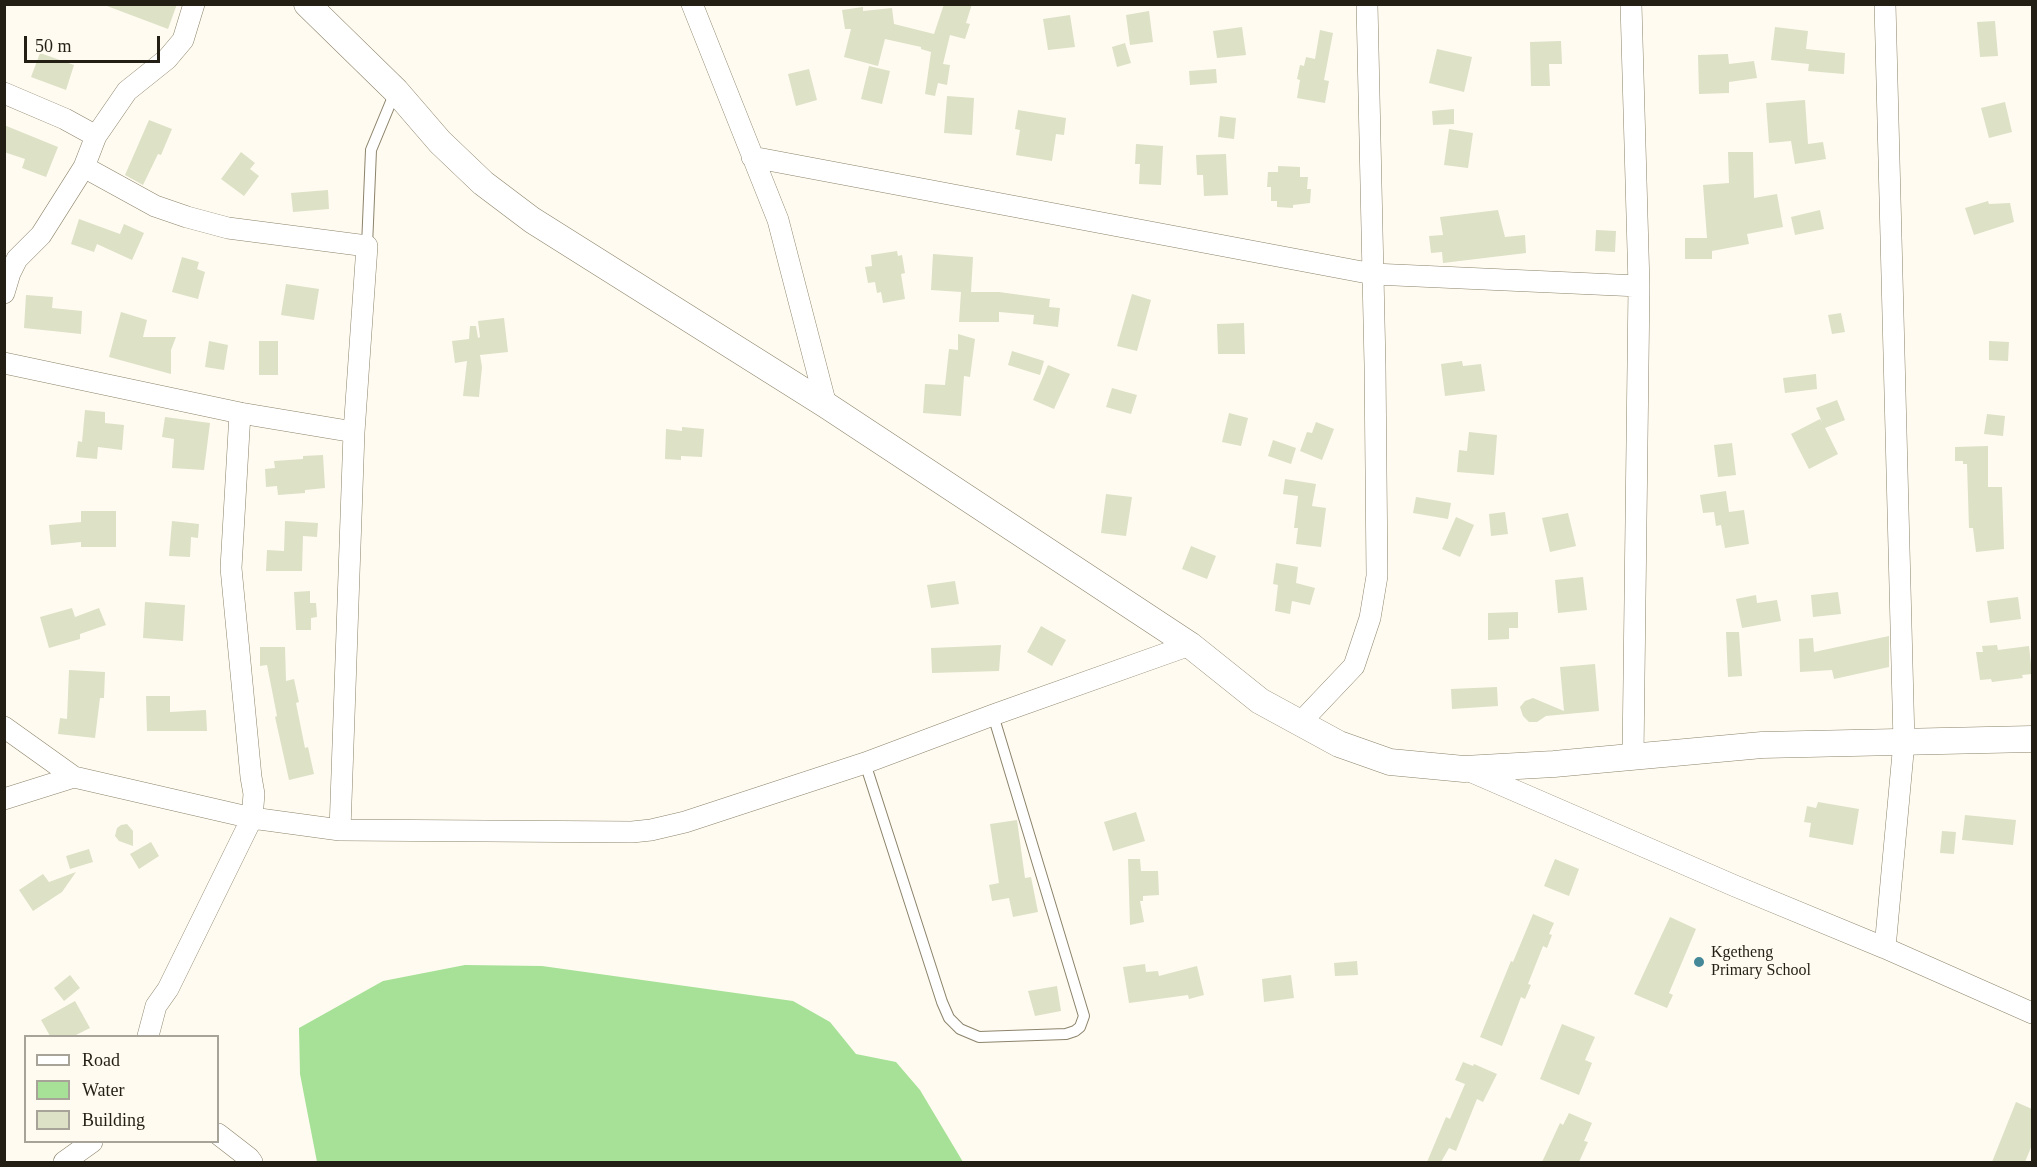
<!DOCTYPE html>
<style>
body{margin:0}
#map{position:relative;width:2037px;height:1167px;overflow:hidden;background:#fffbf0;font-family:Georgia,serif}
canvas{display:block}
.frame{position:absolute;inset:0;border:6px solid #231f15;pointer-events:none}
.legend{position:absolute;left:24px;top:1035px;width:195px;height:108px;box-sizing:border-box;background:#fffbf0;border:2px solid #a7a398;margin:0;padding:8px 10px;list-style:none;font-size:18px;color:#231f15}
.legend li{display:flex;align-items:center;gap:12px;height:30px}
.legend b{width:30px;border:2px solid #a7a398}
.scale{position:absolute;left:24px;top:36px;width:136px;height:27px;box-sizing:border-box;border:3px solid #231f15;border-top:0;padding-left:8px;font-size:18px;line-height:21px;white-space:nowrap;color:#231f15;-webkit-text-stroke:4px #fffbf0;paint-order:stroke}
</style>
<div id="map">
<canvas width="2037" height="1167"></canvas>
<div class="frame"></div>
<ul class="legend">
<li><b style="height:8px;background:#fff"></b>Road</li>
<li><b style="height:16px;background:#a6e197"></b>Water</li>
<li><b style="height:16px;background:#dde1c6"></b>Building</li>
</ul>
<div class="scale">50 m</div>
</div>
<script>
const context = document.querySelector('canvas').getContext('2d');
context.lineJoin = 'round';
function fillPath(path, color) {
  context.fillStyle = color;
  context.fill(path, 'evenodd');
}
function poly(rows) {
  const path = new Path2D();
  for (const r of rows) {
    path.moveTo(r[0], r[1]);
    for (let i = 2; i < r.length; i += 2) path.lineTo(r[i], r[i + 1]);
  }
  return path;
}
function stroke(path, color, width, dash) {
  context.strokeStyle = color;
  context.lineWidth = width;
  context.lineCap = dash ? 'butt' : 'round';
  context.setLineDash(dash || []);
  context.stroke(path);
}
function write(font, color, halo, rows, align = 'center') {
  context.font = font + ' Georgia,serif';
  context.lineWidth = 5;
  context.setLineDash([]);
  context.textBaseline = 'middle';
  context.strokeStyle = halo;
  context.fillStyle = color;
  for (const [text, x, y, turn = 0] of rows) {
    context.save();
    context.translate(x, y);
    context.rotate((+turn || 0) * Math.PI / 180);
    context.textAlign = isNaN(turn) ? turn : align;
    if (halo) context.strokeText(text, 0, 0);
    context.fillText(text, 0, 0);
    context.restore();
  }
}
fillPath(poly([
 [465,965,542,966,793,1001,830,1022,856,1054,896,1062,920,1090,963,1162,317,1162,300,1074,299,1028,383,981]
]), '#a6e197');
fillPath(poly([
 [107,4,177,4,168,29,107,6],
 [944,4,972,4,966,23,970,24,965,39,950,35,943,64,950,65,947,85,938,83,935,96,925,94,931,52,921,49,921,47,885,39,878,66,844,57,851,29,845,29,842,10,863,7,863,11,892,8,894,24,934,34],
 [1149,11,1153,42,1130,45,1126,15],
 [1070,15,1075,47,1048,50,1043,19],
 [1995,21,1998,56,1980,57,1977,22],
 [1242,27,1246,55,1217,58,1213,31],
 [1775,27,1808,31,1806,49,1845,53,1844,74,1808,71,1809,64,1771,60],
 [1320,30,1333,33,1324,80,1329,81,1325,103,1297,98,1300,80,1297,79,1300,65,1304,66,1306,57,1315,59],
 [1561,41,1562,64,1549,64,1550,86,1531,86,1530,42],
 [1125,43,1131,63,1117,67,1112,47],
 [1437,49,1472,57,1464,92,1429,83],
 [40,53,74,65,66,90,31,77],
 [1728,54,1729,64,1754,61,1757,78,1729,82,1729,93,1699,94,1698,55],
 [869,66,890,71,882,104,861,99],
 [809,69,817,100,796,106,788,74],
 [1216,69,1217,83,1190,85,1189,71],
 [947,96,974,98,972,135,944,133],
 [1805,100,1808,144,1823,142,1826,159,1795,164,1791,141,1769,143,1766,103],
 [2005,102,2012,132,1989,138,1981,108],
 [1454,109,1454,124,1433,125,1432,111],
 [1018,110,1066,118,1064,135,1056,134,1052,161,1016,155,1020,130,1015,129],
 [1220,116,1236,118,1234,139,1218,137],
 [149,120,172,129,161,155,158,154,143,185,125,175],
 [4,125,58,147,46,177,22,168,25,159,4,152],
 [1449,129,1473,133,1468,168,1444,165],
 [1136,144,1163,146,1161,185,1139,184,1140,164,1135,164],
 [241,152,255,163,250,169,259,176,244,196,221,179],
 [1728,152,1753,152,1754,198,1777,194,1783,227,1747,234,1749,244,1712,251,1712,259,1685,259,1685,238,1707,238,1703,185,1729,183],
 [1226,154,1228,195,1204,196,1203,175,1197,175,1196,155],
 [1278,166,1300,167,1300,177,1308,177,1307,189,1311,189,1310,203,1293,205,1293,208,1277,207,1277,201,1271,201,1271,187,1267,187,1268,172,1278,172],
 [328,190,329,209,293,212,291,193],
 [1988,201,1989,204,2010,203,2014,222,1974,235,1965,208],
 [1498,210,1505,237,1525,235,1526,253,1443,263,1442,252,1431,253,1429,236,1443,235,1440,217],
 [1820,210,1824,229,1795,235,1791,217],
 [79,219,120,234,124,224,144,233,132,260,97,244,94,252,71,244],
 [1596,230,1616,231,1615,252,1595,251],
 [897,251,898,256,902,255,905,273,901,274,905,299,883,303,881,292,877,293,875,282,868,283,865,267,872,266,871,255],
 [933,254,973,257,971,292,999,292,1050,299,1049,307,1060,308,1058,327,1033,324,1034,315,999,312,999,322,959,322,961,292,931,290],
 [182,257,199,262,197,269,205,272,198,299,172,292],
 [286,284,319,289,314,320,281,315],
 [1132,294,1151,300,1137,351,1117,346],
 [26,295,53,297,52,308,82,311,81,334,24,328],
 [121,312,147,320,143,337,176,337,171,350,171,374,109,357],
 [1841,313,1845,332,1832,334,1828,315],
 [504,318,508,352,480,355,482,367,479,397,463,396,467,361,455,363,452,341,469,339,470,326,476,326,478,338,480,337,478,321],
 [1244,323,1245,354,1218,354,1217,324],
 [958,334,975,339,970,377,964,376,961,416,923,413,925,384,945,385,949,349,958,350],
 [209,341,228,345,224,370,205,367],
 [259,341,278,341,278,375,259,375],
 [1989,341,2009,342,2008,361,1989,360],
 [1012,351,1044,361,1040,375,1008,365],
 [1462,361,1463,366,1481,364,1485,391,1445,396,1441,364],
 [1048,365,1070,374,1054,409,1033,400],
 [1816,374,1817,389,1785,393,1783,378],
 [1112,388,1137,395,1131,414,1106,407],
 [1837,400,1845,420,1825,428,1838,454,1809,469,1791,434,1820,419,1822,422,1816,408],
 [85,410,105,412,105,423,124,425,122,450,98,447,97,459,76,457,78,441,82,442],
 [1229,413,1248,418,1241,446,1222,442],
 [1987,414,2005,416,2003,436,1984,434],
 [165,417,210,423,204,470,172,468,174,439,162,437],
 [1316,422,1334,429,1322,460,1300,451,1307,432,1312,433],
 [682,427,704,429,702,457,681,456,681,460,665,459,666,429,682,431],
 [1469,432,1497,435,1494,475,1457,472,1459,450,1467,451],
 [1273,440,1296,448,1291,464,1268,456],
 [1732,443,1736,475,1718,477,1714,445],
 [1988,446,1988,487,2002,487,2004,549,1976,552,1973,528,1969,528,1967,464,1963,464,1963,461,1955,461,1955,447],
 [323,455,325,488,305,490,305,493,278,495,277,486,266,487,265,469,275,468,274,461,303,459,303,456],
 [1285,479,1316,484,1312,506,1326,508,1321,547,1296,544,1298,528,1294,528,1298,496,1283,494],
 [1726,491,1729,512,1744,510,1749,544,1725,548,1721,525,1716,526,1714,512,1703,513,1700,495],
 [1106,494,1132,497,1126,536,1101,533],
 [1416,497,1451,503,1448,519,1413,513],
 [81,511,116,511,116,547,81,547,81,542,51,545,49,525,81,522],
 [1505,512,1508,534,1491,536,1489,514],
 [1568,513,1576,546,1550,552,1542,518],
 [1456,517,1474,525,1460,557,1442,549],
 [172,521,199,524,198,538,191,537,190,557,169,556],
 [285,521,318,523,317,537,303,536,302,571,266,571,267,550,284,551],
 [1191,546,1216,556,1207,579,1182,569],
 [1276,563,1298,567,1296,583,1315,588,1310,605,1292,601,1290,614,1275,611,1278,585,1273,584],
 [1583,577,1587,610,1558,613,1555,580],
 [955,581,959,604,931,608,927,585],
 [310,591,310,603,316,603,317,617,311,618,311,630,296,630,294,592],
 [1838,592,1841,614,1813,617,1811,595],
 [1756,595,1757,603,1777,600,1781,621,1742,628,1736,599],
 [2018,597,2021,619,1990,623,1987,601],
 [145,602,185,605,183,641,143,638],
 [72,608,75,617,99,608,106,625,80,634,80,639,49,648,40,617],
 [1518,612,1518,628,1509,628,1509,639,1488,640,1488,613],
 [1041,626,1066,640,1052,666,1027,652],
 [1726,632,1739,632,1742,676,1728,677],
 [1889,636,1889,667,1834,679,1832,670,1800,672,1799,639,1813,638,1814,652],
 [1001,645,999,671,932,673,931,648],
 [1997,645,1998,650,2029,646,2032,674,2022,675,2023,678,1992,682,1991,679,1980,680,1976,652,1983,652,1982,646],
 [260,647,285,647,286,681,294,679,299,702,296,703,305,748,308,747,314,774,289,780,275,717,277,716,267,665,260,666],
 [1595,664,1599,711,1546,716,1537,722,1529,722,1523,716,1520,707,1525,701,1533,698,1564,711,1560,667],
 [69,670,105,672,104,698,100,698,95,738,58,734,60,718,67,719],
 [1497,687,1498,706,1452,709,1451,689],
 [146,696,170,696,170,712,206,710,207,731,147,731],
 [1818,802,1859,809,1853,845,1809,837,1811,823,1804,822,1807,806,1816,808],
 [1136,812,1145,841,1113,851,1104,822],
 [1965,815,2016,820,2013,845,1962,840],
 [1017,820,1025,878,1031,877,1038,912,1013,917,1009,898,992,901,989,885,999,883,990,824],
 [127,824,133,831,133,846,119,841,115,836,117,828,121,825],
 [1942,831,1956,832,1954,854,1940,853],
 [151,842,159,856,139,869,130,854],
 [89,849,93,862,70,869,66,856],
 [1128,859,1140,859,1141,871,1158,871,1159,895,1143,896,1143,901,1140,901,1144,922,1130,925],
 [1555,859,1579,869,1569,896,1544,886],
 [76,872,62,892,33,911,19,890,43,874,49,882],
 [1533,914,1554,923,1549,934,1552,935,1547,948,1543,946,1528,984,1531,985,1525,999,1521,997,1502,1046,1480,1037,1511,961,1513,962],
 [1670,917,1696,929,1669,993,1673,995,1667,1008,1634,994],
 [1357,961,1358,975,1335,976,1334,963],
 [1145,964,1146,972,1158,971,1159,976,1197,966,1204,995,1189,999,1188,995,1129,1003,1123,967],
 [70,975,80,988,64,1001,54,988],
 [1291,975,1294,998,1264,1002,1262,979],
 [1057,986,1061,1011,1035,1016,1028,991],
 [75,1001,90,1028,74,1036,50,1036,41,1020],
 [1562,1024,1595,1037,1585,1060,1592,1063,1579,1095,1540,1079],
 [1463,1062,1473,1066,1474,1064,1497,1074,1483,1102,1477,1099,1456,1151,1449,1148,1441,1162,1427,1162,1446,1117,1450,1119,1465,1084,1455,1080],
 [2016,1102,2032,1109,2032,1145,2025,1162,1992,1162],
 [1569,1113,1592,1123,1584,1141,1588,1142,1579,1162,1542,1162,1560,1123,1563,1125]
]), '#dde1c6');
const service = poly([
 [367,246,371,150,395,92],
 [865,763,942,1002,949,1018,960,1029,979,1037,1066,1034,1075,1031,1080,1027,1084,1016,993,715]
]);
const minor = poly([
 [692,4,778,220,826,405],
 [1631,4,1639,286,1633,756],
 [1885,4,1904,742,1885,948],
 [4,93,65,119,96,136],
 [752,157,1373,274,1639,286],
 [84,167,155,206,187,217,228,228,367,246,354,432,340,830],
 [4,293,10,273,17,259,41,235,84,167,96,136,127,91,167,59,183,40,194,4],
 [4,363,240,413,354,432],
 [1299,724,1354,666,1370,618,1377,576,1375,365,1367,4],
 [4,727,74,777],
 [1465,769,1735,886,1885,948,2032,1013],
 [4,799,74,777,252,818,340,830,632,832,651,830,685,822,865,763,993,715,1190,645],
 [148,1036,156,1006,168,989,252,818,254,794,251,777,231,568,240,413],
 [218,1134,249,1158,252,1162],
 [64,1162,92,1142]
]);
const tertiary = poly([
 [307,4,396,91,440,142,483,183,532,220,826,405,1190,645,1260,701,1339,744,1390,762,1464,769,1554,764,1762,745,2032,739]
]);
stroke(service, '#8c836b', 12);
stroke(minor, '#8c836b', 22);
stroke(tertiary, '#8c836b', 27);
stroke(service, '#fff', 10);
stroke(minor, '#fff', 21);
stroke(tertiary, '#fff', 26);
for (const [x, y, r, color] of [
 [1699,962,6,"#458898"]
]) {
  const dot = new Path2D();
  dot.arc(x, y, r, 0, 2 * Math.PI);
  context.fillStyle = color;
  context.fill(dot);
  stroke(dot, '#fffbf0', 2);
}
write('16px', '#231f15', '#fffbf0', [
 ["Kgetheng",1711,953],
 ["Primary School",1711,971]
], 'left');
</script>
